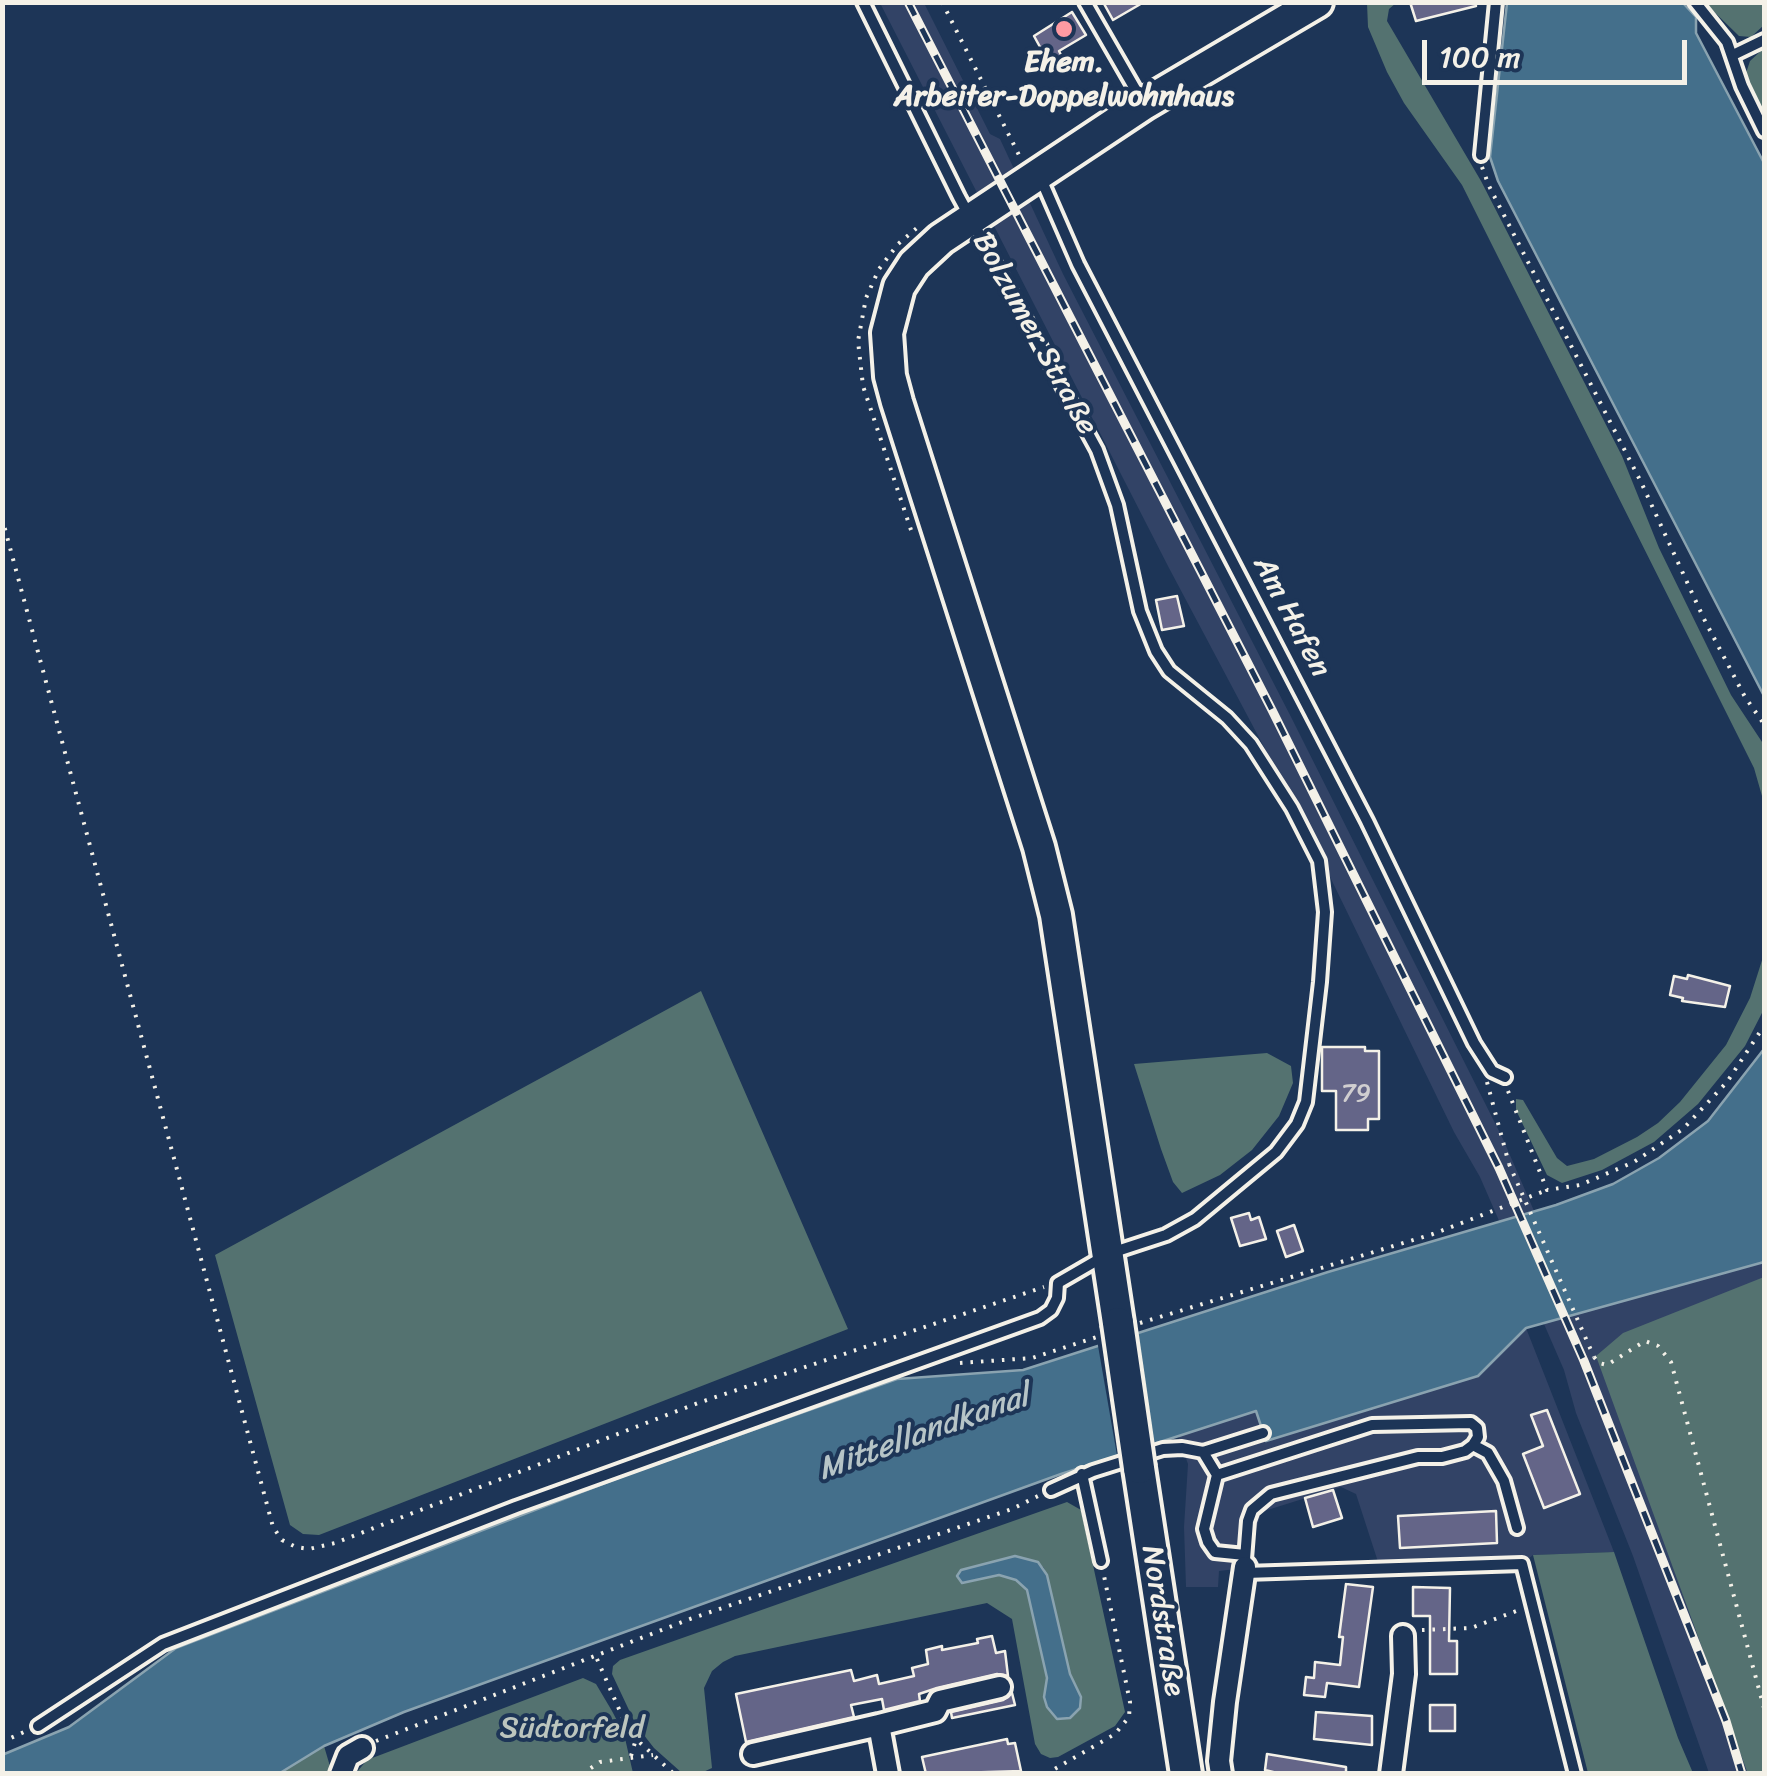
<!DOCTYPE html>
<meta charset="utf-8">
<style>
body{margin:0}
#map{position:relative;width:1767px;height:1776px;overflow:hidden;background:#1d3557;font-family:Sriracha,sans-serif}
canvas{display:block}
.frame{position:absolute;inset:0;border:5px solid #f4f1e8;pointer-events:none}
.scale{position:absolute;left:1422px;top:40px;width:265px;height:45px;box-sizing:border-box;border:5px solid #f4f1e8;border-top:0;padding-left:12px;font-size:30px;line-height:35px;white-space:nowrap;color:#f4f1e8;-webkit-text-stroke:8px #1d3557;paint-order:stroke}
</style>
<div id="map">
<canvas width="1767" height="1776"></canvas>
<div class="frame"></div>
<div class="scale">100 m</div>
</div>
<script>
const context = document.querySelector('canvas').getContext('2d');
context.lineJoin = 'round';
function fillPath(path, color) {
  context.fillStyle = color;
  context.fill(path, 'evenodd');
}
function poly(rows) {
  const path = new Path2D();
  for (const r of rows) {
    path.moveTo(r[0], r[1]);
    for (let i = 2; i < r.length; i += 2) path.lineTo(r[i], r[i + 1]);
  }
  return path;
}
function stroke(path, color, width, dash) {
  context.strokeStyle = color;
  context.lineWidth = width;
  context.lineCap = dash ? 'butt' : 'round';
  context.setLineDash(dash || []);
  context.stroke(path);
}
function write(font, color, halo, rows, align = 'center') {
  context.font = font + ' Sriracha,sans-serif';
  context.lineWidth = 8;
  context.setLineDash([]);
  context.textBaseline = 'middle';
  context.strokeStyle = halo;
  context.fillStyle = color;
  for (const [text, x, y, turn = 0] of rows) {
    context.save();
    context.translate(x, y);
    context.rotate((+turn || 0) * Math.PI / 180);
    context.textAlign = isNaN(turn) ? turn : align;
    if (halo) context.strokeText(text, 0, 0);
    context.fillText(text, 0, 0);
    context.restore();
  }
}
fillPath(poly([
 [880,3,924,3,990,134,1000,139,1063,274,1289,713,1503,1139,1578,1313,1764,1262,1764,1773,1709,1773,1633,1556,1576,1413,1564,1370,1480,1177,1454,1132,1298,811,1169,568],
 [1526,1328,1614,1552,1533,1555,1522,1564,1380,1568,1356,1494,1341,1487,1261,1512,1254,1538,1253,1567,1219,1571,1218,1587,1186,1587,1184,1527,1188,1464,1178,1436,1257,1411,1266,1440,1478,1376]
]), '#324366');
fillPath(poly([
 [1367,3,1396,3,1389,9,1387,21,1481,181,1622,456,1659,548,1731,695,1764,745,1764,803,1754,768,1462,185,1404,103,1387,72,1368,27],
 [1705,3,1762,3,1764,25,1751,37,1739,36],
 [1764,48,1764,121,1745,76,1750,61],
 [1764,954,1764,1009,1745,1046,1698,1104,1654,1142,1602,1170,1562,1183,1547,1175,1516,1110,1516,1099,1523,1100,1557,1158,1567,1166,1594,1159,1637,1137,1658,1123,1680,1102,1726,1045,1750,998],
 [701,991,848,1329,319,1535,303,1534,290,1525,215,1255],
 [1267,1053,1291,1066,1293,1083,1279,1116,1252,1150,1220,1175,1182,1193,1173,1182,1161,1149,1134,1064],
 [1764,1277,1764,1773,1748,1774,1596,1356,1623,1333],
 [1067,1502,1081,1510,1125,1712,1115,1726,1058,1757,1050,1758,1041,1754,1035,1744,1012,1619,987,1603,735,1656,723,1662,712,1671,704,1688,712,1768,701,1773,682,1773,654,1748,636,1725,612,1674,613,1666,620,1660],
 [1015,1556,1038,1562,1044,1568,1070,1674,1079,1691,1045,1687,1047,1678,1029,1595,1022,1585,1009,1577,961,1570],
 [1614,1552,1678,1738,1693,1773,1588,1773,1533,1555],
 [583,1678,596,1684,612,1711,624,1734,633,1773,356,1773,367,1760],
 [324,1746,332,1773,255,1774]
]), '#547270');
const water = poly([
 [1507,3,1683,3,1696,17,1696,33,1764,163,1764,696,1498,181,1490,157,1507,3],
 [1764,1049,1764,1262,1526,1328,1478,1376,1266,1441,1256,1411,1061,1474,404,1712,324,1746,280,1773,3,1773,2,1755,69,1727,176,1648,631,1473,897,1379,1023,1370,1328,1272,1556,1205,1613,1184,1659,1158,1708,1121,1764,1049],
 [1015,1556,1038,1562,1047,1575,1070,1674,1081,1697,1080,1708,1070,1718,1057,1719,1047,1707,1044,1697,1047,1678,1027,1590,1016,1580,999,1575,962,1583,957,1576,961,1570,1015,1556]
]);
fillPath(water, '#446f8b');
stroke(water, '#8aa3b0', 2.5);
fillPath(poly([
 [1135,1328,1152,1450,1118,1461,1097,1340]
]), '#1d3557');
const building = poly([
 [1103,2,1144,2,1113,20,1103,2],
 [1410,2,1475,2,1476,6,1416,21,1410,2],
 [1072,12,1086,35,1059,51,1064,61,1051,67,1034,36,1072,12],
 [1177,596,1184,626,1162,630,1156,600,1177,596],
 [1688,975,1730,986,1725,1007,1682,1001,1683,998,1670,995,1674,976,1687,979,1688,975],
 [1322,1047,1365,1047,1365,1051,1379,1051,1379,1119,1368,1119,1368,1130,1336,1130,1336,1091,1322,1091,1322,1047],
 [1249,1213,1251,1220,1259,1217,1266,1239,1240,1246,1231,1218,1249,1213],
 [1294,1225,1303,1251,1286,1257,1277,1231,1294,1225],
 [1547,1410,1580,1494,1544,1508,1523,1454,1543,1446,1531,1415,1547,1410],
 [1333,1490,1342,1518,1313,1527,1305,1498,1333,1490],
 [1496,1511,1497,1543,1400,1548,1398,1516,1496,1511],
 [1346,1584,1373,1587,1359,1687,1327,1683,1325,1697,1304,1695,1306,1677,1314,1678,1315,1662,1340,1665,1343,1637,1339,1637,1346,1584],
 [1413,1587,1450,1588,1449,1641,1457,1641,1457,1674,1430,1674,1430,1616,1413,1616,1413,1587],
 [992,1636,996,1653,1005,1651,1008,1676,997,1674,937,1688,919,1694,920,1701,884,1710,882,1699,851,1705,854,1717,746,1742,736,1694,851,1670,854,1681,877,1675,879,1684,914,1676,912,1668,928,1664,926,1650,942,1646,942,1650,978,1643,977,1639,992,1636],
 [1012,1693,1015,1705,952,1718,951,1712,1003,1700,1012,1693],
 [1430,1705,1455,1705,1455,1731,1430,1731,1430,1705],
 [1316,1712,1372,1716,1372,1745,1314,1739,1316,1712],
 [1007,1739,1008,1744,1015,1743,1021,1771,926,1774,922,1757,1007,1739],
 [1267,1754,1346,1767,1346,1774,1281,1774,1265,1770,1267,1754]
]);
fillPath(building, '#646588');
stroke(building, '#f4f1e8', 2.5);
const service = poly([
 [1085,2,1142,101],
 [1695,2,1727,42,1742,86,1764,131],
 [1733,55,1764,40],
 [1481,155,1496,2],
 [1041,179,1078,264,1367,821,1474,1043,1492,1071,1505,1077],
 [1203,1452,1263,1433],
 [1082,1474,1101,1561],
 [1051,1490,1093,1471,1163,1449,1182,1448,1203,1452,1217,1475],
 [1245,1555,1215,1552,1208,1542,1204,1529,1217,1475,1372,1425,1471,1423,1477,1428,1478,1437,1473,1445],
 [1245,1559,1248,1521,1252,1510,1271,1494,1418,1457,1442,1457,1465,1451,1473,1445,1488,1453,1504,1481,1517,1528],
 [1245,1573,1522,1564,1575,1774],
 [38,1726,163,1644,516,1507,1040,1318,1051,1310,1057,1298,1058,1283,1108,1254,1166,1235,1195,1219,1276,1152,1297,1124,1306,1102,1320,982,1325,912,1319,861,1292,808,1251,744,1227,718,1169,671,1156,651,1140,611,1117,505,1097,450,959,197,863,2]
]);
const minor = poly([
 [753,1754,879,1725],
 [341,1774,348,1756,362,1748],
 [888,1774,879,1725,935,1711,940,1701,1000,1687],
 [1221,1774,1219,1761,1225,1702,1245,1567],
 [1391,1774,1404,1674,1403,1636]
]);
const secondary = poly([
 [1118,1323,1056,915,1039,847,897,402,890,376,887,333,899,287,914,264,941,239,1144,104,1317,2],
 [1139,1468,1186,1774]
]);
stroke(service, '#f4f1e8', 18);
stroke(minor, '#f4f1e8', 28);
stroke(secondary, '#f4f1e8', 38);
stroke(poly([
 [942,2,1021,159],
 [1482,167,1489,186,1641,482,1704,619,1745,697,1764,724],
 [2,518,273,1527,282,1540,296,1547,309,1549,335,1543,698,1403,1044,1287],
 [911,530,863,386,858,341,866,298,879,269,898,244,918,227],
 [1487,1082,1509,1164],
 [1508,1091,1547,1190,1580,1185,1634,1162,1683,1129,1727,1082,1764,1026],
 [1140,1323,1433,1234,1547,1190],
 [1594,1357,1599,1363,1607,1365,1645,1341,1658,1346,1671,1362,1764,1708],
 [960,1363,1032,1358,1097,1337],
 [1422,1630,1471,1628,1519,1610],
 [597,1659,626,1725,636,1739,674,1774],
 [376,1741,690,1619,1012,1509,1042,1494],
 [2,1742,24,1732],
 [631,1756,636,1739],
 [582,1774,600,1762,653,1755],
 [1046,1774,1115,1734,1129,1717,1130,1702,1103,1571]
]), '#f4f1e8', 4, [2.5, 8]);
stroke(service, '#1d3557', 10);
stroke(minor, '#1d3557', 20);
stroke(secondary, '#1d3557', 30);
const rail = poly([
 [908,2,1272,710,1499,1168,1584,1361,1726,1721,1742,1774]
]);
stroke(rail, '#f4f1e8', 9);
stroke(rail, '#1d3557', 5, [15]);
const secondaryBridge = poly([
 [1118,1323,1139,1468]
]);
stroke(secondaryBridge, '#f4f1e8', 38, []);
stroke(poly([
 [1509,1164,1594,1357]
]), '#f4f1e8', 4, [2.5, 8]);
stroke(secondaryBridge, '#1d3557', 30);
for (const [x, y, r, color] of [
 [1064,29,10,"#ff9aa2"]
]) {
  const dot = new Path2D();
  dot.arc(x, y, r, 0, 2 * Math.PI);
  context.fillStyle = color;
  context.fill(dot);
  stroke(dot, '#1d3557', 4);
}
write('25px', '#d0ced0', null, [
 ["79",1356,1095]
]);
write('bold 30px', '#f4f1e8', '#1d3557', [
 ["Ehem.",1064,63],
 ["Arbeiter-Doppelwohnhaus",1064,97]
]);
write('30px', '#f4f1e8', '#1d3557', [
 ["Bolzumer Straße",1034,334,61],
 ["Am Hafen",1291,617,62],
 ["Nordstraße",1162,1621,81]
]);
write('30px', '#bcc5be', '#1d3557', [
 ["Südtorfeld",572,1729]
]);
write('italic 32px', '#b6c4c7', '#1d3557', [
 ["Mittellandkanal",924,1434,-20]
]);
</script>
